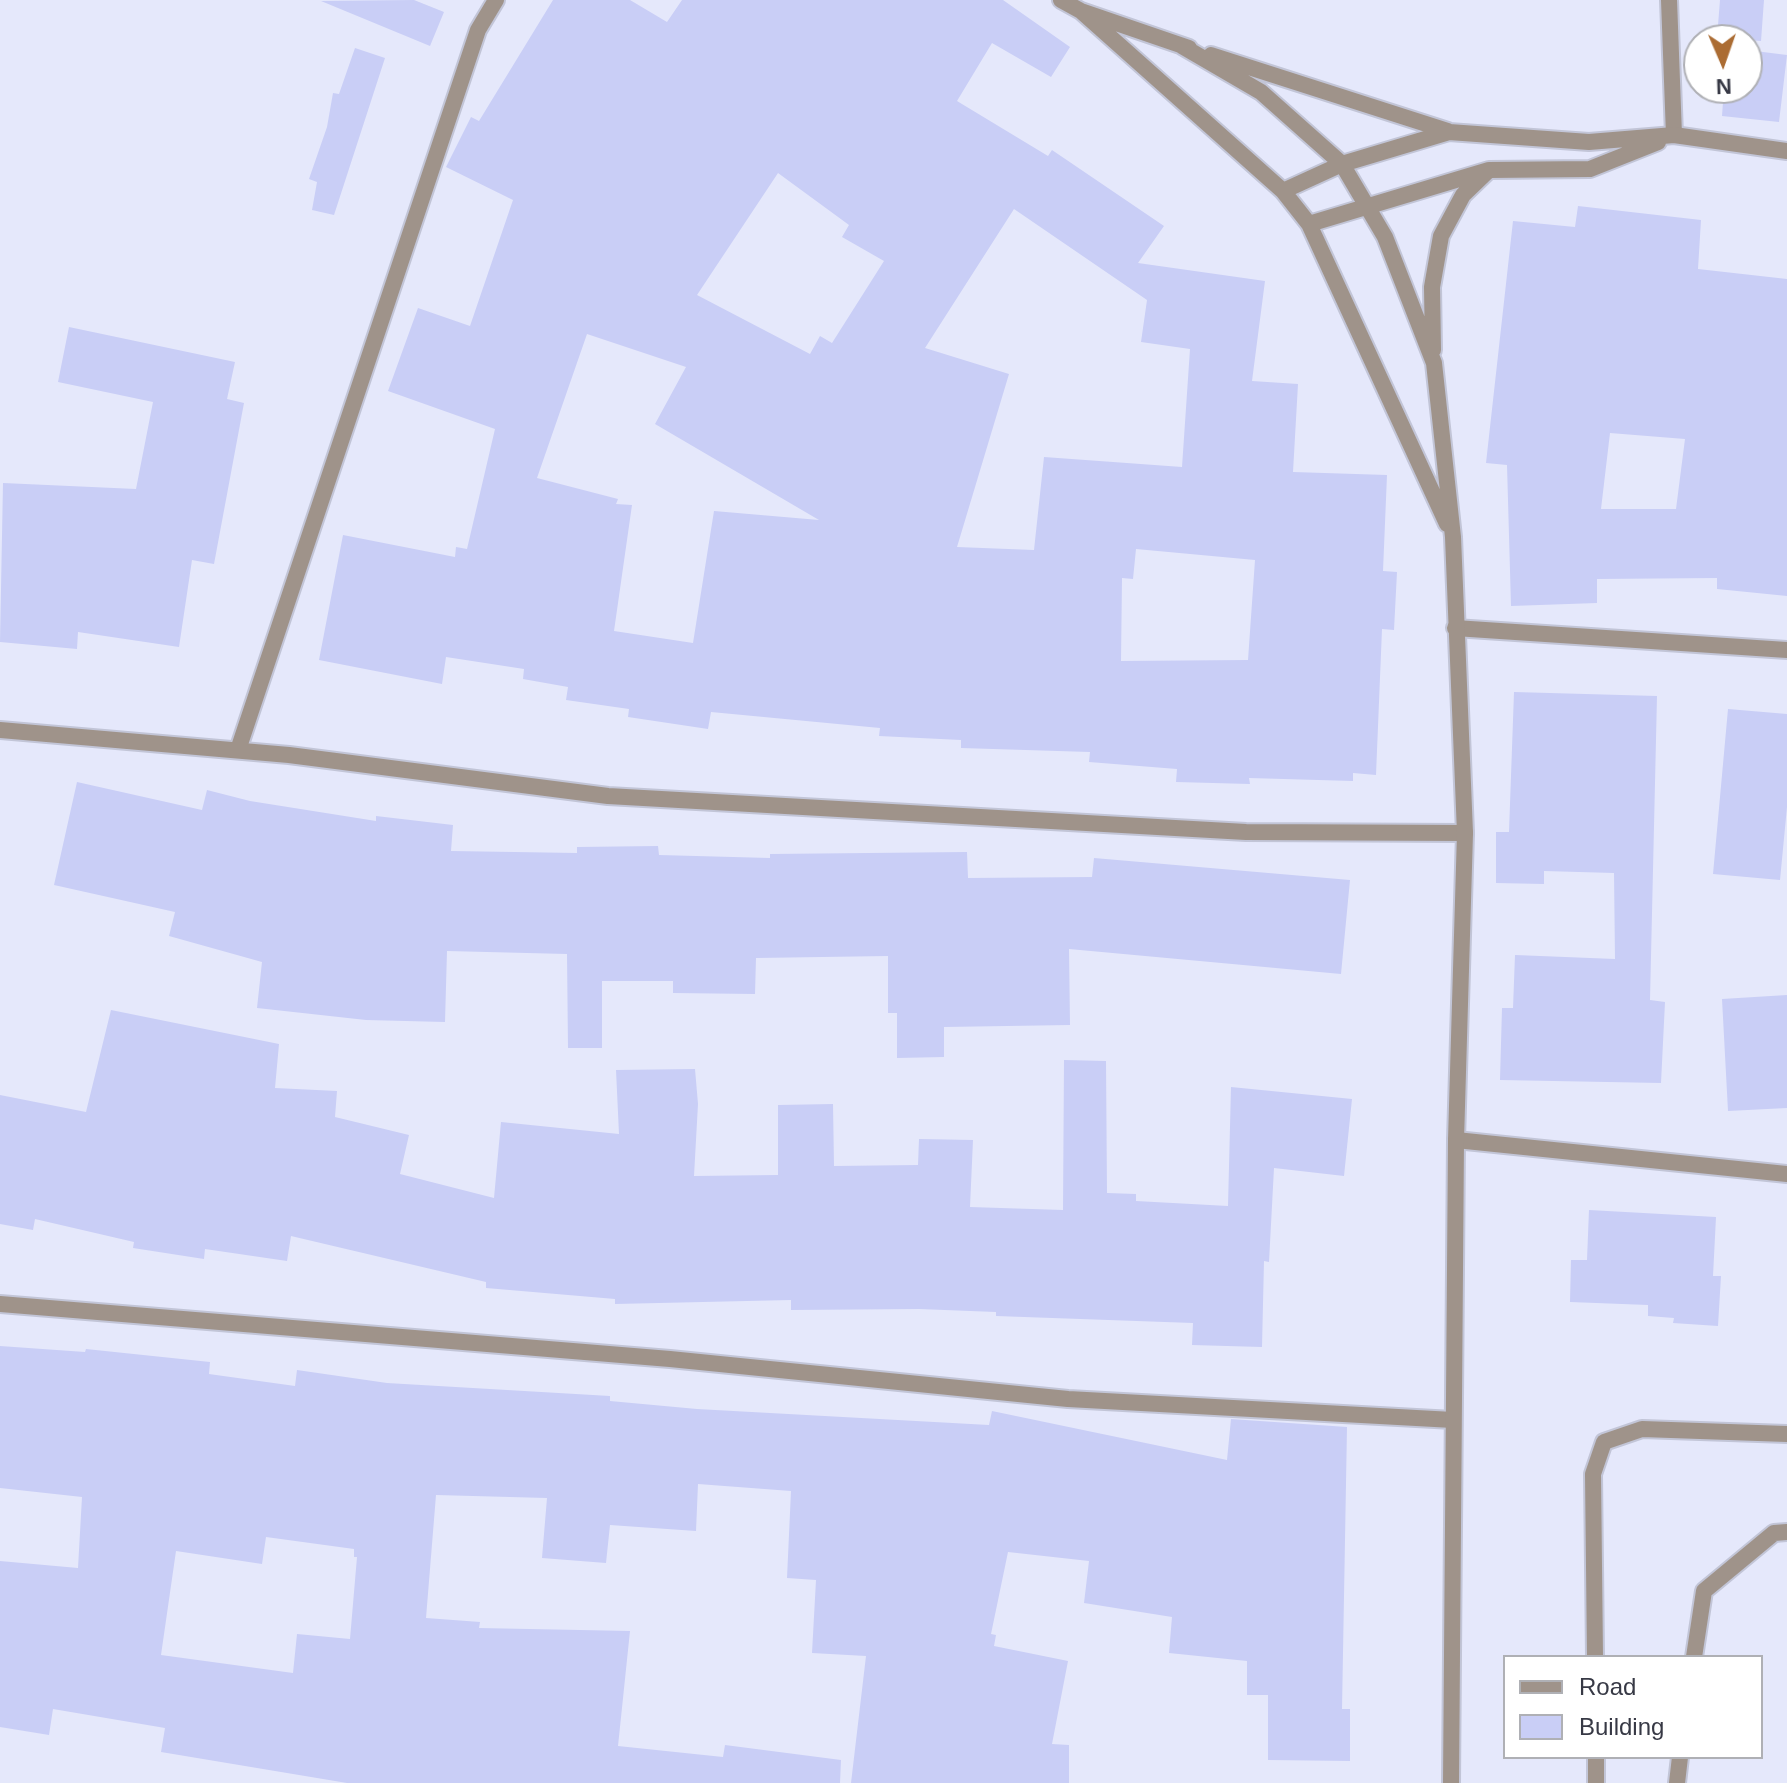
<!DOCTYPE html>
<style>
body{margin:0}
#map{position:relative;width:1787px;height:1783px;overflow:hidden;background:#e5e8fb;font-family:Arial,sans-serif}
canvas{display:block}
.legend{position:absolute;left:1503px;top:1655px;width:260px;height:104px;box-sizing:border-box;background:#fff;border:2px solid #afb0b5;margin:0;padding:10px 14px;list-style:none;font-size:24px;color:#373945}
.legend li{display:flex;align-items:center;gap:16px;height:40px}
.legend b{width:40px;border:2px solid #afb0b5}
.north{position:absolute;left:1683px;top:24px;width:80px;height:80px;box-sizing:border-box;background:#fff;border:2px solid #afb0b5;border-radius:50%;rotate:178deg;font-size:22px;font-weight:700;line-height:32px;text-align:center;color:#373945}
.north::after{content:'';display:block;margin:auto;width:28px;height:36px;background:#ab6c33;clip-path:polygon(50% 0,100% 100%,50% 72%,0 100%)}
</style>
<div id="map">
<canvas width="1787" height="1783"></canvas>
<ul class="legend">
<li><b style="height:10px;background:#9f938a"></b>Road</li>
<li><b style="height:22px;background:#c9cef6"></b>Building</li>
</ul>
<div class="north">N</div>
</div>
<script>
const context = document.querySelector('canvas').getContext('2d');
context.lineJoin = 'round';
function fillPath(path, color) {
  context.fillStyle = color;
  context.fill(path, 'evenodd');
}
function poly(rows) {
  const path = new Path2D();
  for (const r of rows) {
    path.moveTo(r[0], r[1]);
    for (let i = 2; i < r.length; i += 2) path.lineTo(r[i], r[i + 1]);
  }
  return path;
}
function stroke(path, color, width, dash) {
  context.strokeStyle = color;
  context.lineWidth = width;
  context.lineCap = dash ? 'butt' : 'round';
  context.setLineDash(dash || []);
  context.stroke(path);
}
fillPath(poly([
 [414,0,444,12,430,46,321,1],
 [553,0,630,0,667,22,682,0,1003,0,1070,47,1051,77,992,43,957,101,1048,156,1052,150,1164,226,1138,263,1265,281,1252,381,1298,384,1293,472,1387,475,1383,571,1397,572,1394,630,1382,629,1376,775,1353,773,1353,781,1249,778,1250,784,1176,782,1177,769,1089,762,1090,752,961,748,961,740,879,736,880,728,711,712,708,729,628,717,629,709,566,700,568,687,523,679,524,669,446,657,442,684,319,660,343,535,455,557,456,547,467,549,495,429,388,391,418,308,470,326,513,200,446,167,471,117,479,121],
 [778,173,849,225,842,237,884,261,832,343,820,336,810,354,697,295],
 [1014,209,1147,300,1141,342,1190,349,1182,467,1044,457,1034,550,957,547,1009,374,925,348],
 [587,334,686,367,655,424,819,520,714,511,693,643,614,631,632,505,616,504,618,499,537,478],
 [1136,549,1255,560,1248,660,1121,661,1122,578,1133,579],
 [1720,0,1764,0,1761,41,1717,38],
 [355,48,385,58,334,215,312,210,317,182,309,179,327,127,333,93,339,94],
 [1747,50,1787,55,1779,122,1722,116,1724,88,1747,88],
 [1578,206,1701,220,1698,269,1787,279,1787,596,1717,589,1717,578,1597,579,1597,603,1511,606,1507,465,1486,463,1513,221,1575,227],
 [1610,433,1685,439,1676,509,1601,509],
 [69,327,235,362,227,399,244,403,214,564,192,560,179,647,78,632,77,649,0,642,3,483,136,489,153,402,58,382],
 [1514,692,1657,696,1650,1000,1665,1002,1661,1083,1500,1080,1502,1008,1513,1008,1515,955,1615,959,1614,873,1544,871,1544,884,1496,883,1496,832,1509,832],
 [1728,709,1787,714,1787,807,1780,880,1713,874],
 [77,782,202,810,207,790,250,801,376,821,376,816,453,825,451,851,577,853,577,847,658,846,659,855,770,858,770,854,967,852,968,878,1092,877,1094,858,1350,880,1341,974,1069,949,1070,1025,944,1027,944,1057,897,1058,897,1013,888,1013,888,956,756,958,755,994,673,993,673,981,602,981,602,1048,568,1048,567,954,447,951,445,1022,366,1020,257,1008,262,962,169,936,175,912,54,885],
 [1787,995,1787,1108,1728,1111,1722,999],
 [111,1010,279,1044,275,1088,337,1091,335,1117,409,1135,400,1174,494,1198,501,1122,619,1134,616,1070,695,1069,698,1104,694,1176,778,1175,778,1105,833,1104,834,1166,918,1165,919,1139,973,1140,970,1207,1063,1210,1064,1060,1106,1061,1107,1193,1136,1194,1136,1201,1228,1206,1231,1087,1352,1099,1344,1176,1274,1168,1269,1262,1264,1261,1262,1347,1192,1345,1193,1323,996,1316,996,1312,919,1309,791,1310,791,1300,615,1304,615,1299,486,1288,486,1282,291,1236,287,1261,205,1249,204,1259,133,1248,134,1242,35,1219,33,1230,0,1224,0,1095,86,1112],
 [1589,1210,1716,1217,1713,1276,1721,1276,1718,1326,1673,1323,1674,1318,1648,1316,1648,1305,1570,1302,1571,1260,1587,1260],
 [0,1346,85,1352,86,1349,210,1362,209,1374,295,1386,297,1370,387,1383,610,1396,610,1401,697,1409,989,1425,992,1411,1227,1460,1231,1419,1347,1427,1342,1709,1350,1709,1350,1761,1268,1760,1268,1695,1247,1695,1247,1661,1169,1653,1172,1617,1084,1603,1089,1561,1008,1552,991,1634,996,1635,994,1646,1068,1661,1052,1744,1069,1745,1069,1783,851,1783,866,1656,812,1653,816,1580,787,1578,791,1491,698,1484,696,1531,610,1525,606,1563,542,1558,547,1498,436,1495,426,1618,480,1622,479,1628,630,1631,618,1746,723,1757,725,1745,841,1760,840,1783,347,1783,161,1752,165,1728,53,1709,49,1735,0,1727,0,1561,78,1568,82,1497,0,1488],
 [266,1537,354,1549,354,1557,357,1557,350,1639,297,1634,293,1673,161,1655,176,1551,262,1564]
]), '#c9cef6');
const service = poly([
 [1669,0,1674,135]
]);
const minor = poly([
 [1455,628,1787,650],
 [0,730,289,755,608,796,1246,832,1465,833],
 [238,750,478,30,496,0],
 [1456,1140,1787,1174],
 [0,1304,670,1359,1068,1399,1453,1420],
 [1595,1657,1593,1474,1604,1442,1642,1429,1787,1434],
 [1694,1657,1704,1591,1774,1533,1787,1532],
 [1596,1757,1596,1783],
 [1677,1783,1680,1757]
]);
const tertiary = poly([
 [1061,0,1081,11,1189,48],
 [1081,11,1283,191,1309,224,1447,524],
 [1182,46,1261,92,1342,164,1385,237,1434,363,1453,537,1465,833,1456,1140,1451,1783],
 [1211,55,1448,131],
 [1283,191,1342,164,1449,132,1589,142,1674,135,1787,151],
 [1309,224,1489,170,1590,169,1658,142],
 [1433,350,1432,287,1441,236,1463,195,1489,170]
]);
stroke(service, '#c2c5d7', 20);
stroke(minor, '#c2c5d7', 20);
stroke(tertiary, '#c2c5d7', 20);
stroke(service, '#9f938a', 16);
stroke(minor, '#9f938a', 16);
stroke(tertiary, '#9f938a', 16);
</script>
